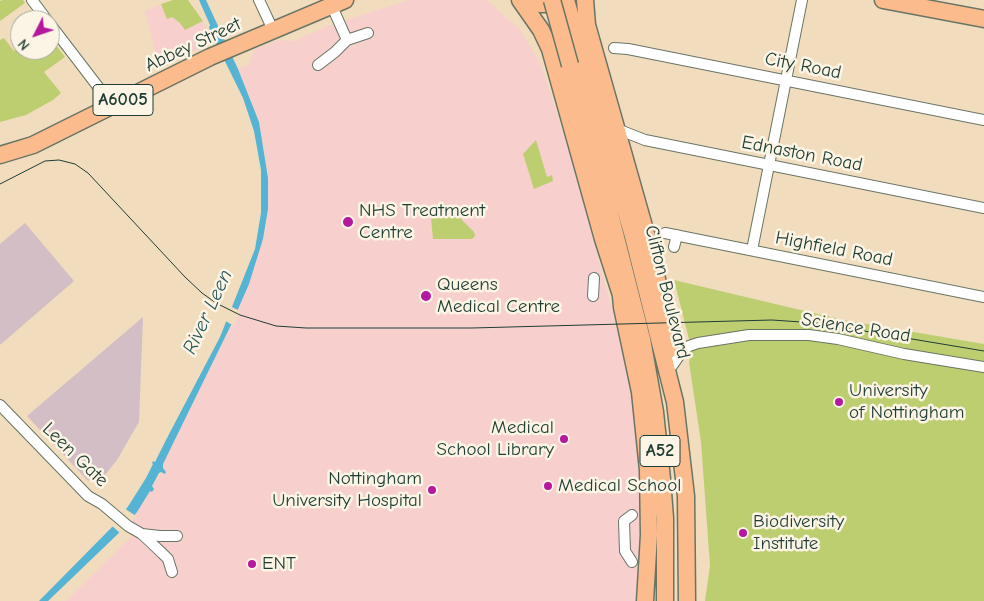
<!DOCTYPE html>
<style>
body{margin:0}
#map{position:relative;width:984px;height:601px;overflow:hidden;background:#f2dcbe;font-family:"Comic Neue",sans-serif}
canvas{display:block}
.north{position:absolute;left:10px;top:10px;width:50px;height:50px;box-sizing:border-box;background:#fcf5e5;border:1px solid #a4ab9e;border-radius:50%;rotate:229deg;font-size:14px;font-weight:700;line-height:20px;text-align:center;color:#1f3d34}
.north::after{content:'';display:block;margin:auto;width:18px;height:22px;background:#b5179e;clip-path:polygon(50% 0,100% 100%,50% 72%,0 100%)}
</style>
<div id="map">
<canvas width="984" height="601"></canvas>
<div class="north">N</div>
</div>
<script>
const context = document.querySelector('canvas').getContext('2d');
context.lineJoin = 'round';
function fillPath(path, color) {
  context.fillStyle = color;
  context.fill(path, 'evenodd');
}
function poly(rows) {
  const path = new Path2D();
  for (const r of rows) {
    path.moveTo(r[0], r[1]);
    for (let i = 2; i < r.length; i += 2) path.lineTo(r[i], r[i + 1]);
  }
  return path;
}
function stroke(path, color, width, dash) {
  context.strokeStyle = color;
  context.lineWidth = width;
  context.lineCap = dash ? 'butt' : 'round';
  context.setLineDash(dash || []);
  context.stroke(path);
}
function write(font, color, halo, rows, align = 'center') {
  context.font = font + ' "Comic Neue",sans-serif';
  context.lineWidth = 5;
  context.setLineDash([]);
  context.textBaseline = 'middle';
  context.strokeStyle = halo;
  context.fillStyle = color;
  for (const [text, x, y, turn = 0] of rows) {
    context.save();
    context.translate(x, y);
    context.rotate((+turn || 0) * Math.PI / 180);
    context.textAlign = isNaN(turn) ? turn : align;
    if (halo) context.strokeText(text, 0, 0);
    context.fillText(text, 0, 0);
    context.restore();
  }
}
fillPath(poly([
 [173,0,188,0,203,21,213,42,159,67,145,11],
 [409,0,487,0,520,30,540,62,579,181,605,285,613,309,628,372,646,469,643,601,66,601,132,536,122,530,137,512,150,490,152,492,152,487,163,469,163,464,232,323,257,260,266,227,268,178,259,122,238,69,249,65,254,50,278,40,294,41,327,26]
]), '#f7d0ce');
fillPath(poly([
 [25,223,74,281,0,345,0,244],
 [143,317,139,422,117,460,101,480,95,476,88,481,27,416]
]), '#d2bec4');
fillPath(poly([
 [3,0,23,0,25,3,0,21,0,1],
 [173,0,188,0,203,21,185,30,180,23,172,17,167,19,161,4],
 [50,37,65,57,44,72,61,93,53,100,26,115,0,122,0,40,4,38,14,51,20,47,20,50,50,50],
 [536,140,547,177,552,175,553,181,534,189,523,154],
 [446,204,474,232,475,236,472,239,433,239,430,208],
 [674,280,843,320,984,344,984,601,705,601,710,566,701,442,689,362,692,351]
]), '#bdce71');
fillPath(poly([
 [199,0,206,0,238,69,259,122,268,178,268,209,263,239,249,284,232,323,163,464,163,468,166,472,165,474,161,472,159,473,152,486,154,489,152,492,150,491,137,512,122,530,48,601,39,601,115,524,129,505,146,478,153,464,152,463,153,461,155,462,167,438,220,337,255,249,261,213,261,170,254,131,243,98,215,41,209,28,210,25,207,18]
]), '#55b3d3');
fillPath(poly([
 [230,306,240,311,234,326,224,320],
 [124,508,136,516,121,534,110,524]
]), '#f2dcbe');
const minor = poly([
 [32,0,47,20],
 [259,0,273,30],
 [330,2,347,40],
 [50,24,112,105],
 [614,48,628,49,984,120],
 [318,65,335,52,347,40,368,33],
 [617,127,622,131,645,140,984,208],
 [665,233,984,297],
 [674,247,677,235],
 [752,250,802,0],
 [593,296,594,278],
 [672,366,681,353,689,346,698,343,749,335,809,335,838,339,904,354,984,367],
 [0,405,88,496,102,504,128,526,142,534,162,553,168,559,172,572],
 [142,534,160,536,177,536],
 [632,562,625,551,624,521,632,515]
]);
const primary = poly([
 [525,0,540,4,552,4,564,0],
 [883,0,984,19],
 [0,155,33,145,210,57,345,0]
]);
const trunk = poly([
 [520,0,541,30,550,49,603,239,622,298],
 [566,0,633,236,675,402,686,496,687,601],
 [585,0,587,25,651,251,667,326,670,349],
 [570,65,585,116,642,339,655,412,662,479,665,518,665,601],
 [621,296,622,307,640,392,648,470,649,535,645,601]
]);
stroke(minor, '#697564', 12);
stroke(primary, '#697564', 19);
stroke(trunk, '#697564', 19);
stroke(minor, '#fff', 10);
stroke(primary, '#fbbb8c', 16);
stroke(trunk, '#fbbb8c', 16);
stroke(poly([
 [0,184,45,161,59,160,75,164,88,173,185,277,202,293,216,303,240,315,276,326,306,328,472,328,772,320,816,323,984,351]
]), '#1f3d34', 1);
const trunkBridge = poly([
 [552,0,570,65]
]);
stroke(trunkBridge, '#697564', 19, []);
stroke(trunkBridge, '#fbbb8c', 16);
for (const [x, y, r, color] of [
 [348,222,6,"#b5179e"],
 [426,296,6,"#b5179e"],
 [839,402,5,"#b5179e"],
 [564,439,5,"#b5179e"],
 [548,486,5,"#b5179e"],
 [432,490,5,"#b5179e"],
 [743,533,5,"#b5179e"],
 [252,564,5,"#b5179e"]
]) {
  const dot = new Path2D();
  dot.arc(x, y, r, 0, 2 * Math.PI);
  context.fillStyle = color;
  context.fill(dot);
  stroke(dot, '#fcf5e5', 2);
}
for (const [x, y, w] of [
 [123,100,60],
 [660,451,40]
]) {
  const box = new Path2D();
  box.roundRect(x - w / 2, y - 15.5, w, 31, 4);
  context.fillStyle = '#fcf5e5';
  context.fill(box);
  stroke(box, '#1f3d34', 1);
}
write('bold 18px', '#1f3d34', null, [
 ["A6005",123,100],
 ["A52",660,451]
]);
write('19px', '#1f3d34', '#fcf5e5', [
 ["Abbey Street",193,45,-25],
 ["City Road",803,66,11],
 ["Ednaston Road",802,154,11],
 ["Highfield Road",834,249,11],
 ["Clifton Boulevard",667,292,76],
 ["Science Road",856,328,9],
 ["Leen Gate",75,455,44]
]);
write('19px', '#1f3d34', '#fcf5e5', [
 ["NHS Treatment",359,211],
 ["Centre",359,233],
 ["Queens",437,285],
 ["Medical Centre",437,307],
 ["University",849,391],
 ["of Nottingham",849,413],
 ["Medical",554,428,"right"],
 ["School Library",554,450,"right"],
 ["Nottingham",422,479,"right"],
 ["University Hospital",422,501,"right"],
 ["Medical School",558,486],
 ["Biodiversity",753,522],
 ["Institute",753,544],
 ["ENT",262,564]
], 'left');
write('italic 20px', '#2c5a5c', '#fcf5e5', [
 ["River Leen",208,312,-65]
]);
</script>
